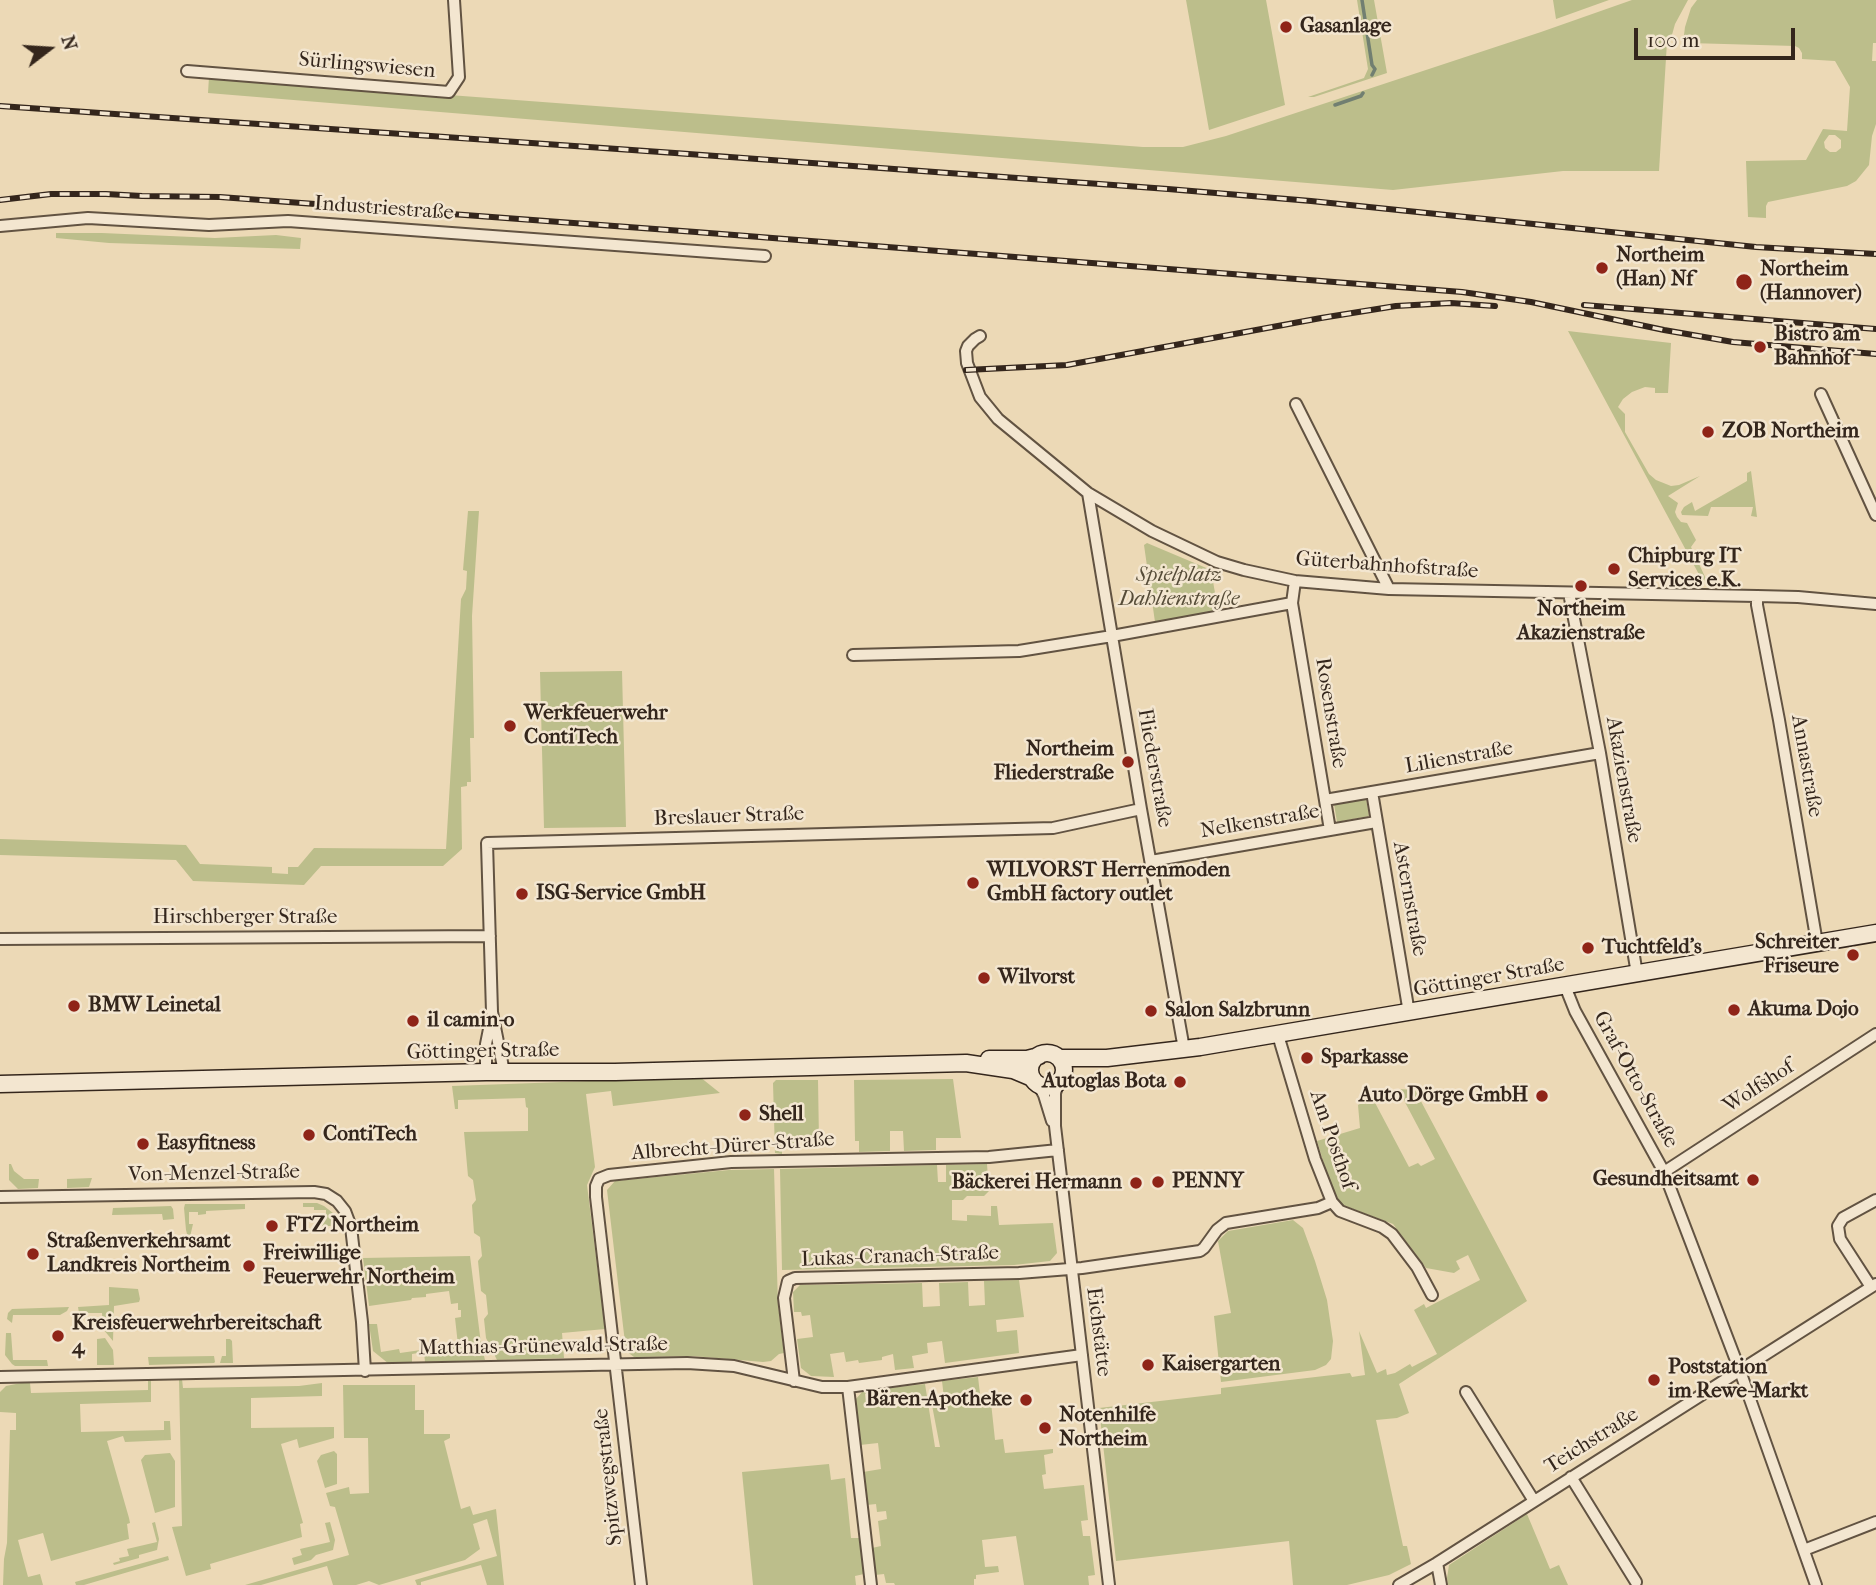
<!DOCTYPE html>
<meta charset="utf-8">
<style>
body{margin:0}
#map{position:relative;width:1876px;height:1585px;overflow:hidden;background:#ecd9b6;font-family:"IM FELL French Canon",serif}
canvas{display:block}
.north{position:absolute;left:14px;top:14px;width:70px;height:70px;-webkit-text-stroke:5px #f3e6d0;paint-order:stroke;rotate:73deg;font-size:19px;font-weight:700;line-height:28px;text-align:center;color:#34261c}
.north::after{content:'';display:block;margin:auto;width:24px;height:32px;background:#34261c;clip-path:polygon(50% 0,100% 100%,50% 72%,0 100%)}
.scale{position:absolute;left:1634px;top:28px;width:161px;height:32px;box-sizing:border-box;border:4px solid #34261c;border-top:0;padding-left:9px;font-size:21px;line-height:24px;white-space:nowrap;color:#34261c;-webkit-text-stroke:5px #f3e6d0;paint-order:stroke}
</style>
<div id="map">
<canvas width="1876" height="1585"></canvas>
<div class="north">N</div>
<div class="scale">100 m</div>
</div>
<script>
const context = document.querySelector('canvas').getContext('2d');
context.lineJoin = 'round';
function fillPath(path, color) {
  context.fillStyle = color;
  context.fill(path, 'evenodd');
}
function poly(rows) {
  const path = new Path2D();
  for (const r of rows) {
    if (r.length === 3) {
      path.moveTo(r[0] + r[2], r[1]);
      path.arc(r[0], r[1], r[2], 0, 2 * Math.PI);
      continue;
    }
    path.moveTo(r[0], r[1]);
    for (let i = 2; i < r.length; i += 2) path.lineTo(r[i], r[i + 1]);
  }
  return path;
}
function stroke(path, color, width, dash) {
  context.strokeStyle = color;
  context.lineWidth = width;
  context.lineCap = dash ? 'butt' : 'round';
  context.setLineDash(dash || []);
  context.stroke(path);
}
function write(font, color, halo, rows, align = 'center') {
  context.font = font + ' "IM FELL French Canon",serif';
  context.lineWidth = 5;
  context.setLineDash([]);
  context.textBaseline = 'middle';
  context.strokeStyle = halo;
  context.fillStyle = color;
  for (const [text, x, y, turn = 0] of rows) {
    context.save();
    context.translate(x, y);
    context.rotate((+turn || 0) * Math.PI / 180);
    context.textAlign = isNaN(turn) ? turn : align;
    if (halo) context.strokeText(text, 0, 0);
    context.fillText(text, 0, 0);
    context.restore();
  }
}
fillPath(poly([
 [1186,0,1266,0,1285,105,1209,130],
 [1357,0,1374,0,1387,73,1314,97,1308,97,1364,78,1368,69],
 [1553,0,1609,0,1556,19],
 [1632,0,1688,0,1675,24,1670,42,1667,42,1659,171,1563,171,1393,190,208,93,209,77,1143,147,1183,147,1226,136,1541,32],
 [1697,0,1876,0,1876,43,1873,43,1872,61,1876,61,1876,124,1872,136,1869,165,1856,181,1847,186,1768,202,1766,206,1766,218,1748,217,1746,161,1806,160,1823,129,1847,131,1850,87,1835,61,1802,59,1802,53,1799,48,1795,46,1689,43,1686,40,1684,35,1685,27,1691,8],
 [1829,135,1835,135,1841,140,1841,148,1836,152,1830,152,1825,148,1824,142],
 [56,233,102,233,215,238,276,235,301,238,300,249,109,243,56,238],
 [1568,331,1671,343,1668,393,1655,393,1655,388,1645,387,1632,392,1623,399,1618,407,1625,414,1625,432,1649,474,1656,480,1671,486,1679,485,1700,476,1668,496,1678,503,1675,512,1677,517,1681,522,1687,523,1696,540,1691,547,1707,581,1702,580],
 [1751,471,1757,517,1751,516,1753,507,1711,507,1708,516,1682,515,1681,512,1684,507,1692,502,1695,511,1747,481,1747,473],
 [468,511,479,511,472,616,474,738,470,738,471,782,467,782,467,786,461,787,462,849,443,866,321,866,304,885,193,881,176,860,0,855,0,839,186,845,200,864,272,867,272,873,288,874,288,867,298,867,314,848,446,849,461,599,466,589,467,571,463,570],
 [1147,543,1211,570,1218,610,1155,622,1144,545],
 [622,671,626,827,544,828,540,672],
 [1366,799,1369,816,1337,822,1334,804],
 [700,1077,720,1093,613,1106,611,1091,586,1094,595,1167,587,1185,605,1329,562,1333,564,1358,497,1360,486,1338,484,1319,488,1314,486,1295,481,1291,478,1261,482,1256,480,1237,474,1233,472,1205,476,1200,473,1180,468,1176,464,1132,528,1131,528,1108,526,1107,525,1098,458,1100,458,1109,455,1109,452,1086],
 [953,1079,961,1138,936,1138,936,1150,904,1151,903,1131,890,1131,890,1151,859,1152,859,1141,855,1141,854,1080],
 [776,1080,818,1080,819,1141,796,1142,796,1144,782,1145,782,1154,775,1153,773,1083],
 [1398,1089,1415,1090,1527,1301,1399,1384,1409,1413,1397,1418,1376,1420,1403,1546,1407,1546,1411,1564,1389,1575,1347,1585,1293,1585,1289,1541,1116,1561,1099,1408,1221,1394,1221,1388,1350,1373,1352,1377,1365,1375,1359,1331,1377,1373,1386,1369,1387,1375,1395,1373,1410,1364,1412,1367,1437,1354,1414,1310,1424,1304,1426,1308,1480,1280,1468,1255,1456,1261,1460,1269,1454,1273,1426,1268,1393,1224,1340,1204,1332,1190,1317,1141,1360,1128,1358,1105,1372,1097,1409,1167,1418,1163,1421,1166,1435,1159],
 [9,1164,11,1164,14,1171,24,1179,39,1179,38,1188,18,1189,9,1180],
 [987,1164,989,1191,984,1196,967,1196,963,1200,952,1200,952,1220,967,1221,967,1215,991,1216,991,1206,997,1206,999,1225,1053,1223,1057,1253,1050,1261,1014,1265,782,1270,780,1169,937,1165,938,1182,946,1182,946,1165],
 [774,1169,778,1305,784,1353,779,1354,771,1361,763,1362,693,1356,634,1357,626,1351,607,1190,615,1181,729,1170],
 [92,1178,89,1187,67,1188,67,1179],
 [303,1203,317,1203,324,1206,333,1213,339,1222,340,1226,316,1226,316,1214,326,1214,326,1210,314,1210,314,1207,303,1207],
 [185,1204,245,1204,245,1209,206,1211,206,1214,198,1215,198,1212,189,1212,189,1224,193,1224,190,1237,187,1234,186,1230,184,1208],
 [171,1206,173,1209,174,1219,163,1220,162,1214,112,1215,113,1208],
 [1293,1220,1303,1228,1315,1261,1327,1300,1333,1341,1331,1359,1326,1365,1315,1370,1221,1382,1214,1316,1231,1313,1218,1241,1228,1231],
 [470,1256,481,1344,485,1360,425,1362,424,1352,412,1354,412,1363,389,1364,373,1351,369,1324,377,1324,381,1352,399,1349,400,1353,428,1349,429,1353,451,1350,451,1346,458,1345,455,1318,461,1317,461,1310,458,1310,458,1303,451,1304,449,1291,426,1294,426,1297,412,1298,411,1300,369,1306,363,1258],
 [1019,1280,1024,1317,996,1320,997,1332,1017,1330,1019,1353,945,1363,942,1341,927,1343,928,1353,912,1356,914,1368,895,1370,893,1354,882,1357,882,1360,859,1363,858,1360,846,1362,844,1352,830,1354,834,1377,811,1376,801,1368,797,1339,813,1337,810,1315,802,1316,801,1312,794,1312,793,1292,800,1285,922,1283,923,1307,940,1306,939,1283,968,1282,969,1306,985,1305,984,1281],
 [109,1287,138,1289,140,1299,139,1302,114,1306,113,1341,103,1329,102,1313,79,1313,78,1307,109,1305],
 [69,1307,67,1311,60,1315,13,1315,12,1323,7,1319,8,1313,12,1309],
 [6,1333,11,1333,13,1360,47,1360,48,1366,15,1366,12,1364,5,1355],
 [105,1338,113,1350,114,1365,97,1365,97,1339],
 [226,1339,230,1339,232,1341,233,1363,220,1363,222,1356,226,1356],
 [214,1356,215,1362,214,1363,149,1365,148,1357],
 [978,1377,980,1394,990,1393,995,1440,1003,1439,1005,1453,1053,1449,1053,1453,1044,1455,1046,1474,1042,1475,1044,1489,1084,1485,1088,1520,1081,1521,1083,1536,1090,1536,1095,1575,1088,1576,1089,1585,1024,1585,1016,1536,982,1540,985,1567,998,1566,999,1572,976,1575,976,1579,974,1579,974,1585,895,1585,894,1583,886,1583,884,1574,875,1575,872,1548,881,1546,878,1521,887,1519,886,1511,877,1512,876,1504,867,1505,863,1472,881,1469,878,1443,860,1445,855,1400,863,1391,873,1390,874,1393,865,1394,867,1405,890,1402,889,1391,879,1392,879,1389,925,1384,935,1447,940,1447,931,1400,944,1398,942,1381],
 [179,1379,182,1379,183,1388,299,1386,322,1383,322,1396,251,1398,251,1428,334,1427,334,1438,299,1448,297,1439,281,1444,303,1523,300,1524,302,1537,210,1564,211,1569,186,1576,172,1527,182,1526],
 [148,1380,151,1380,151,1402,80,1404,81,1432,164,1430,164,1421,170,1421,171,1440,125,1442,123,1436,107,1441,129,1518,130,1523,127,1524,129,1539,51,1561,43,1533,18,1540,28,1577,40,1574,43,1585,3,1585,4,1559,7,1543,10,1430,16,1430,16,1413,0,1412,0,1392,6,1386,21,1383,30,1383,31,1393,148,1390],
 [343,1385,415,1385,415,1410,424,1410,424,1434,450,1434,450,1438,444,1441,461,1509,470,1506,473,1515,496,1509,504,1585,487,1585,481,1565,421,1582,421,1585,417,1585,415,1580,497,1556,487,1519,473,1524,480,1549,465,1560,379,1585,369,1581,356,1585,333,1585,327,1566,261,1585,245,1585,349,1555,335,1507,330,1506,326,1493,349,1487,350,1494,369,1493,368,1438,344,1438],
 [334,1451,337,1454,337,1484,325,1488,317,1461,321,1455],
 [170,1453,175,1461,175,1507,155,1513,141,1460,145,1455],
 [829,1464,831,1480,845,1478,851,1538,859,1538,864,1574,855,1576,856,1585,753,1585,742,1472],
 [1527,1514,1550,1569,1559,1565,1568,1585,1448,1585,1447,1578,1449,1565],
 [155,1522,159,1539,157,1550,139,1555,139,1558,114,1565,113,1563,120,1561,119,1558,129,1556,127,1549,157,1542,152,1523],
 [330,1522,335,1540,333,1550,316,1555,311,1560,294,1565,292,1558,302,1555,300,1549,330,1542,325,1523],
 [168,1556,169,1560,84,1585,76,1585,75,1582]
]), '#bcbe8b');
stroke(poly([
 [1362,0,1372,65,1375,69,1372,75],
 [1335,105,1361,96,1363,93]
]), '#717f71', 3.5);
const minor = poly([
 [187,71,449,92,459,77,454,0],
 [0,226,88,218,209,225,288,221,765,256],
 [980,336,975,339,968,346,966,351,967,363,980,397,998,419,1088,493,1152,531,1217,562,1244,570,1295,581,1389,589,1757,596,1798,597,1876,604],
 [1821,394,1876,515],
 [1296,404,1389,589],
 [1088,493,1141,809,1184,1049],
 [1569,593,1600,753,1637,974],
 [1757,596,1757,605,1779,720,1817,943],
 [1292,603,1330,830],
 [853,655,1019,651,1112,636,1292,603,1295,581],
 [1372,792,1409,1013],
 [1325,800,1600,753],
 [1151,861,1376,822],
 [0,939,490,936],
 [1565,986,1575,1011,1664,1172,1740,1371,1816,1585],
 [1278,1035,1315,1159,1332,1202,1340,1211,1382,1227,1392,1234,1417,1267,1432,1295],
 [486,1072,486,1044,491,1019],
 [504,1072,492,1012,487,843,1053,828,1141,809],
 [1038,1084,1044,1095,1052,1121],
 [1058,1084,1055,1093,1055,1126,1109,1585],
 [1664,1172,1876,1034],
 [0,1197,314,1192,326,1194,337,1201,345,1211,351,1227,362,1322,365,1371],
 [1871,1287,1840,1239,1838,1226,1843,1218,1876,1200],
 [0,1377,687,1363,734,1366,822,1387,848,1387,1082,1355],
 [794,1381,784,1298,788,1281,795,1278,1019,1273,1082,1268,1200,1251,1204,1248,1217,1230,1226,1223,1318,1208,1332,1202],
 [848,1387,871,1585],
 [1466,1392,1534,1501],
 [1571,1477,1636,1582],
 [1804,1550,1876,1522],
 [1437,1563,1441,1585],
 [641,1585,596,1197,596,1186,599,1179,609,1175,731,1162,989,1157,1058,1150],
 [1399,1585,1437,1563,1876,1284]
]);
const secondary = poly([
 [1047,1070,17],
 [1059,1058,1107,1058,1200,1047,1876,933],
 [989,1059,1027,1059,1039,1056],
 [0,1084,486,1072,615,1072,966,1063,1013,1070,1032,1078]
]);
stroke(minor, '#625342', 14);
stroke(secondary, '#34261c', 19);
stroke(minor, '#f3e6d0', 10);
stroke(secondary, '#f3e6d0', 16);
const rail = poly([
 [0,106,675,153,1168,189,1311,201,1756,247,1876,254],
 [0,200,51,194,106,194,142,196,220,197,696,232,1462,292,1531,302,1664,330,1733,342,1876,354],
 [1584,305,1876,329],
 [966,370,1067,365,1321,318,1396,306,1451,303,1495,306]
]);
stroke(rail, '#34261c', 6);
stroke(rail, '#f3e6d0', 3.5, [10]);
for (const [x, y, r, color] of [
 [1286,27,7,"#8f2418"],
 [1602,268,7,"#8f2418"],
 [1744,282,9,"#8f2418"],
 [1760,347,7,"#8f2418"],
 [1708,432,7,"#8f2418"],
 [1614,569,7,"#8f2418"],
 [1581,586,7,"#8f2418"],
 [510,726,7,"#8f2418"],
 [1128,762,7,"#8f2418"],
 [973,883,7,"#8f2418"],
 [522,894,7,"#8f2418"],
 [1588,948,7,"#8f2418"],
 [1853,955,7,"#8f2418"],
 [984,978,7,"#8f2418"],
 [74,1006,7,"#8f2418"],
 [1734,1010,7,"#8f2418"],
 [1151,1011,7,"#8f2418"],
 [413,1021,7,"#8f2418"],
 [1307,1058,7,"#8f2418"],
 [1180,1082,7,"#8f2418"],
 [1542,1096,7,"#8f2418"],
 [745,1115,7,"#8f2418"],
 [309,1135,7,"#8f2418"],
 [143,1144,7,"#8f2418"],
 [1753,1180,7,"#8f2418"],
 [1158,1182,7,"#8f2418"],
 [1136,1183,7,"#8f2418"],
 [272,1226,7,"#8f2418"],
 [33,1254,7,"#8f2418"],
 [249,1266,7,"#8f2418"],
 [58,1336,7,"#8f2418"],
 [1148,1365,7,"#8f2418"],
 [1654,1380,7,"#8f2418"],
 [1026,1400,7,"#8f2418"],
 [1045,1428,7,"#8f2418"]
]) {
  const dot = new Path2D();
  dot.arc(x, y, r, 0, 2 * Math.PI);
  context.fillStyle = color;
  context.fill(dot);
  stroke(dot, '#f3e6d0', 2.5);
}
write('bold 21px', '#34261c', '#f3e6d0', [
 ["Gasanlage",1300,27],
 ["Northeim",1616,256],
 ["(Han) Nf",1616,280],
 ["Northeim",1760,270],
 ["(Hannover)",1760,294],
 ["Bistro am",1774,335],
 ["Bahnhof",1774,359],
 ["ZOB Northeim",1722,432],
 ["Chipburg IT",1628,557],
 ["Services e.K.",1628,581],
 ["Northeim",1581,610,"center"],
 ["Akazienstraße",1581,634,"center"],
 ["Werkfeuerwehr",524,714],
 ["ContiTech",524,738],
 ["Northeim",1114,750,"right"],
 ["Fliederstraße",1114,774,"right"],
 ["WILVORST Herrenmoden",987,871],
 ["GmbH factory outlet",987,895],
 ["ISG-Service GmbH",536,894],
 ["Schreiter",1839,943,"right"],
 ["Friseure",1839,967,"right"],
 ["Tuchtfeld's",1602,948],
 ["Wilvorst",998,978],
 ["BMW Leinetal",88,1006],
 ["Akuma Dojo",1748,1010],
 ["Salon Salzbrunn",1165,1011],
 ["il camin-o",427,1021],
 ["Sparkasse",1321,1058],
 ["Autoglas Bota",1166,1082,"right"],
 ["Auto Dörge GmbH",1528,1096,"right"],
 ["Shell",759,1115],
 ["ContiTech",323,1135],
 ["Easyfitness",157,1144],
 ["Gesundheitsamt",1739,1180,"right"],
 ["PENNY",1172,1182],
 ["Bäckerei Hermann",1122,1183,"right"],
 ["FTZ Northeim",286,1226],
 ["Straßenverkehrsamt",47,1242],
 ["Landkreis Northeim",47,1266],
 ["Freiwillige",263,1254],
 ["Feuerwehr Northeim",263,1278],
 ["Kreisfeuerwehrbereitschaft",72,1324],
 ["4",72,1348],
 ["Kaisergarten",1162,1365],
 ["Poststation",1668,1368],
 ["im Rewe-Markt",1668,1392],
 ["Bären-Apotheke",1012,1400,"right"],
 ["Notenhilfe",1059,1416],
 ["Northeim",1059,1440]
], 'left');
write('21px', '#34261c', '#f3e6d0', [
 ["Sürlingswiesen",367,66,5],
 ["Industriestraße",384,209,4],
 ["Güterbahnhofstraße",1387,566,4],
 ["Rosenstraße",1330,713,81],
 ["Lilienstraße",1459,758,-10],
 ["Annastraße",1806,766,80],
 ["Fliederstraße",1154,768,80],
 ["Akazienstraße",1623,780,80],
 ["Breslauer Straße",729,817,-2],
 ["Nelkenstraße",1260,822,-10],
 ["Asternstraße",1409,899,80],
 ["Hirschberger Straße",245,918],
 ["Göttinger Straße",1489,978,-10],
 ["Göttinger Straße",483,1052,-1],
 ["Graf-Otto-Straße",1635,1080,61],
 ["Wolfshof",1759,1087,-33],
 ["Am Posthof",1332,1140,71],
 ["Albrecht-Dürer-Straße",733,1147,-4],
 ["Von-Menzel-Straße",214,1174,-1],
 ["Lukas-Cranach-Straße",900,1257,-2],
 ["Eichstätte",1098,1332,83],
 ["Matthias-Grünewald-Straße",543,1347,-1],
 ["Teichstraße",1592,1441,-32],
 ["Spitzwegstraße",609,1477,-96]
]);
write('italic 21px', '#564c38', '#f3e6d0', [
 ["Spielplatz",1179,576],
 ["Dahlienstraße",1179,600]
]);
</script>
